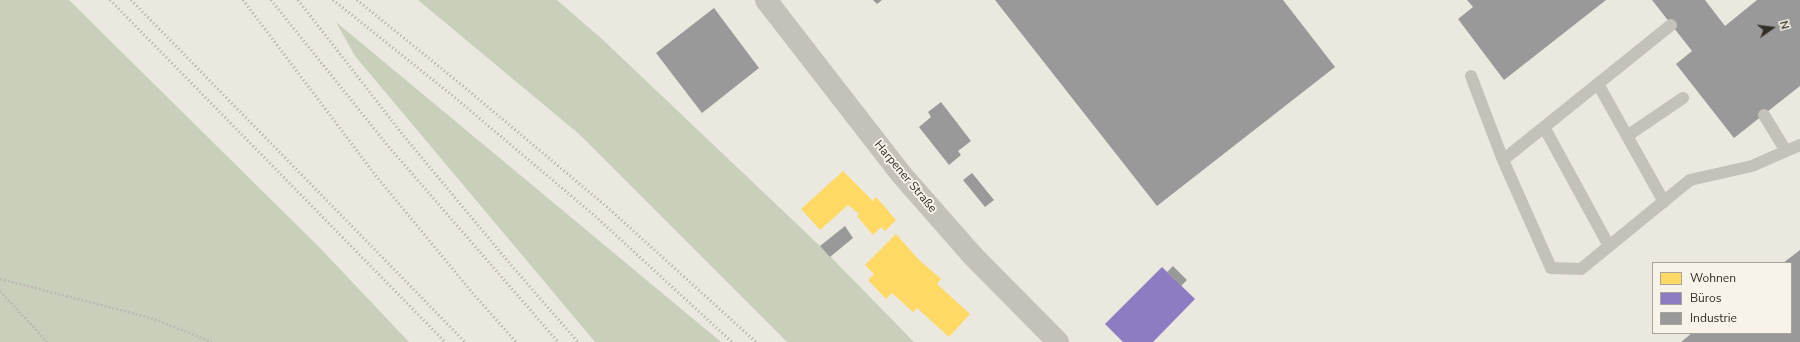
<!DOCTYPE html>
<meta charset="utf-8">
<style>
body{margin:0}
#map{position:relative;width:1800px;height:342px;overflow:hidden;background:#ebe8e0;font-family:"Nunito Sans",sans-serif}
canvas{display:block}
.legend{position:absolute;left:1652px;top:262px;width:140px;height:72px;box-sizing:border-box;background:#f7f3e8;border:1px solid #a9a49b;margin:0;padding:5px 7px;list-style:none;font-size:12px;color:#342e28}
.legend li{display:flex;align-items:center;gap:8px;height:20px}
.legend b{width:20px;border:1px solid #a9a49b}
.north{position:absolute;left:1752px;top:8px;width:40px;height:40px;-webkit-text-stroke:3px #f7f3e8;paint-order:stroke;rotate:76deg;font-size:11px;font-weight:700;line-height:16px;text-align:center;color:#342e28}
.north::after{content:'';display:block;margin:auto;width:14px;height:18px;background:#342e28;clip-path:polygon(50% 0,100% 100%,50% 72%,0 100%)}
</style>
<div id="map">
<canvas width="1800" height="342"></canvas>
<ul class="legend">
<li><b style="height:11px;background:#ffd966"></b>Wohnen</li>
<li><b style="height:11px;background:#8e7cc3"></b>Büros</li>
<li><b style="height:11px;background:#999"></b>Industrie</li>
</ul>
<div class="north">N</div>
</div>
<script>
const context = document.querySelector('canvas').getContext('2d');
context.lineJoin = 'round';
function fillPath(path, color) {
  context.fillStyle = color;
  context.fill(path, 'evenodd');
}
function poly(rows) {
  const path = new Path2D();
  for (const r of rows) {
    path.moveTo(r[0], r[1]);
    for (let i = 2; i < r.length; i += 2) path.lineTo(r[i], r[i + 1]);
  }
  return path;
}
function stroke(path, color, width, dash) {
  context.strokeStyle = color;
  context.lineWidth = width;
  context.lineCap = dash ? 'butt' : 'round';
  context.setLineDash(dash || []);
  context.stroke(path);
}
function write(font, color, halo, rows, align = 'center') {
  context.font = font + ' "Nunito Sans",sans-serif';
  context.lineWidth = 4;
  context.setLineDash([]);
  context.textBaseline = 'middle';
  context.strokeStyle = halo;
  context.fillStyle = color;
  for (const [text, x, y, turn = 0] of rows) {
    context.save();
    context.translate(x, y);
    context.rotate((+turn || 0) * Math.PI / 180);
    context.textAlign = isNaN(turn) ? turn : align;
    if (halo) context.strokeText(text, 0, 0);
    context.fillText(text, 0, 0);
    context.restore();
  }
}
fillPath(poly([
 [0,0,69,0,320,248,409,342,0,342],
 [418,0,557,0,602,39,820,246,914,342,787,342,579,134],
 [336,22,721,342,595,342,355,56]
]), '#c8d0bc');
fillPath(poly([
 [843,171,873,201,876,197,896,220,885,231,881,227,873,235,857,216,859,214,848,205,820,230,801,209],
 [896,234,918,259,941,279,937,284,970,314,949,337,917,308,913,312,892,293,886,299,868,280,874,274,865,265]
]), '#ffd966');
fillPath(poly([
 [1162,267,1195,299,1153,342,1123,342,1105,324]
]), '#8e7cc3');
fillPath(poly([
 [873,0,882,0,877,4],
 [995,0,1283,0,1335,67,1157,206],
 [1467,0,1606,0,1504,80,1458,19,1473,7],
 [1652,0,1705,0,1725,26,1757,0,1800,0,1800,86,1734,138,1676,64,1692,51],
 [714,8,759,68,702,113,656,53],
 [941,102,971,141,958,151,961,155,949,165,919,127,931,117,928,112],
 [972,173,994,200,985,207,963,180],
 [845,226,853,238,830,257,820,246],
 [1800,250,1800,342,1681,342,1692,333,1791,333,1791,263,1783,263],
 [1173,266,1187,280,1181,286,1167,272]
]), '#999');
stroke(poly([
 [0,279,151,318,212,342],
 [0,291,47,342]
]), '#bdb9b2', 2.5, [2, 2]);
stroke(poly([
 [1671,25,1503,160,1551,268,1581,269,1690,180,1752,166,1800,145],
 [1471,76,1503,160],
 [1598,84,1664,202],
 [1764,115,1786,151],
 [1544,127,1609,246],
 [1627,136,1683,98]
]), '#c4c0ba', 12);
stroke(poly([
 [766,0,901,174,973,256,1058,342]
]), '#c4c0ba', 22);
stroke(poly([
 [110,0,445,342],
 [131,0,465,342],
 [243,0,376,176,475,296,516,342],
 [271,0,388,146,558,342],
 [298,0,403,135,511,265,578,342],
 [333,0,453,96,595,216,732,342],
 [357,0,463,86,607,207,756,342]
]), '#aca9a4', 3, [1, 3]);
write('12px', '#342e28', '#f7f3e8', [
 ["Harpener Straße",905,177,50]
]);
</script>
